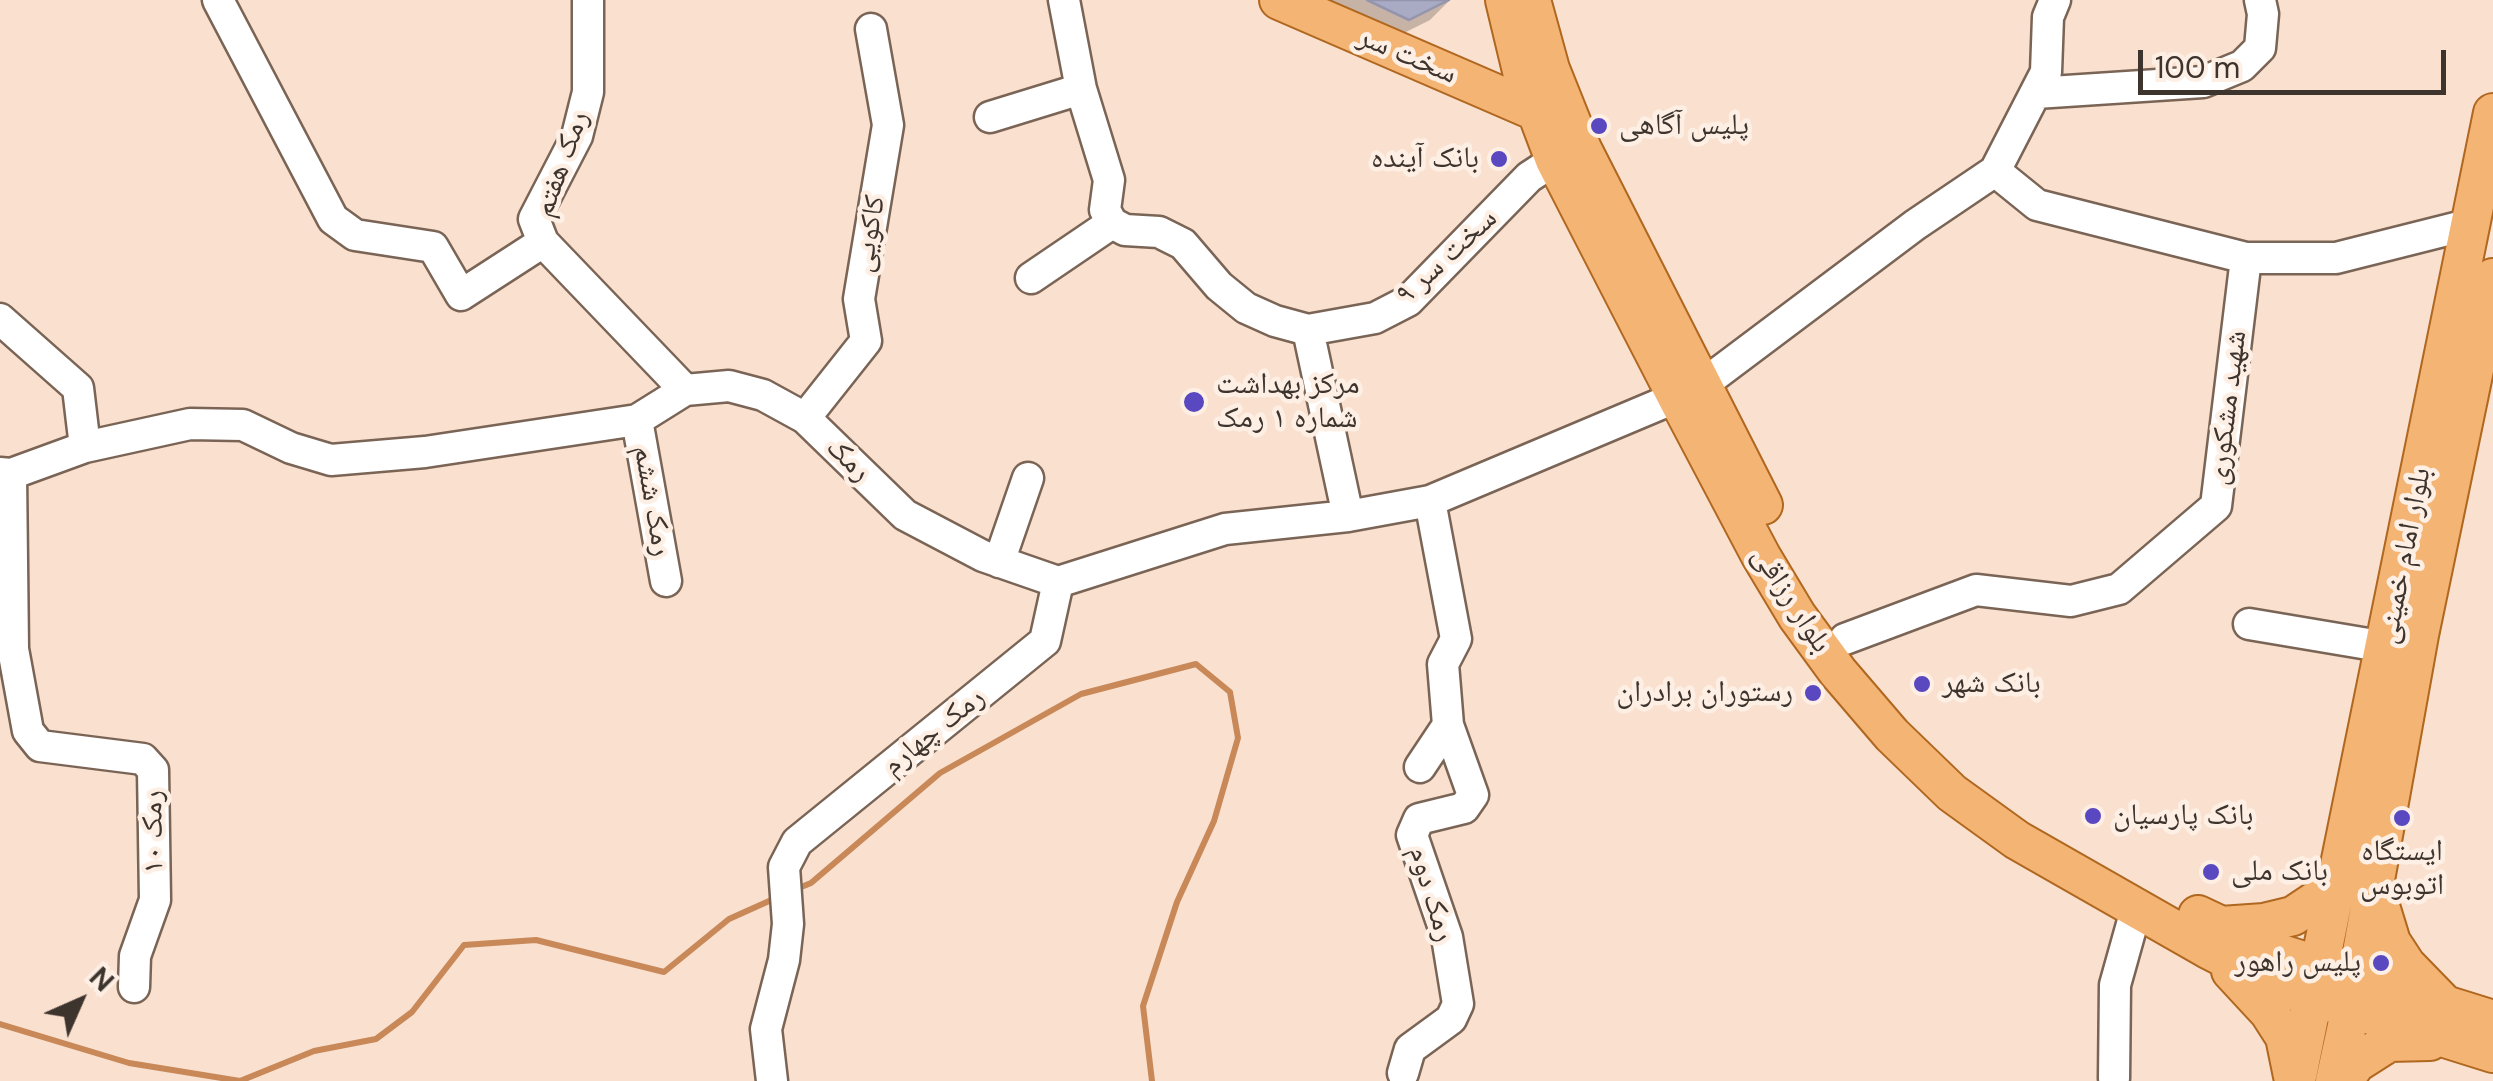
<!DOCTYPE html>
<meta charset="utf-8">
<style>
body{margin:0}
#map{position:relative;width:2493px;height:1081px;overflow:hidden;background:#f9e0cf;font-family:"DM Sans",sans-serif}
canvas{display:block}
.north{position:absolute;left:30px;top:951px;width:100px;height:100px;-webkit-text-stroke:8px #feefe5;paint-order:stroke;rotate:45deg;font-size:28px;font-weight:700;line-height:40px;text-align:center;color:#3e342e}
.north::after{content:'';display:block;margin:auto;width:35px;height:45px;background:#3e342e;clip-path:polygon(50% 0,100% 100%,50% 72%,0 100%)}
.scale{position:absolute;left:2138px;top:50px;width:308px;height:45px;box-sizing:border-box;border:5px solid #3e342e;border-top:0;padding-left:12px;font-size:30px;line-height:35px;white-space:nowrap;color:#3e342e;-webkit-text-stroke:8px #feefe5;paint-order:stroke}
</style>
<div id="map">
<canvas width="2493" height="1081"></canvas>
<div class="north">N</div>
<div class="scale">100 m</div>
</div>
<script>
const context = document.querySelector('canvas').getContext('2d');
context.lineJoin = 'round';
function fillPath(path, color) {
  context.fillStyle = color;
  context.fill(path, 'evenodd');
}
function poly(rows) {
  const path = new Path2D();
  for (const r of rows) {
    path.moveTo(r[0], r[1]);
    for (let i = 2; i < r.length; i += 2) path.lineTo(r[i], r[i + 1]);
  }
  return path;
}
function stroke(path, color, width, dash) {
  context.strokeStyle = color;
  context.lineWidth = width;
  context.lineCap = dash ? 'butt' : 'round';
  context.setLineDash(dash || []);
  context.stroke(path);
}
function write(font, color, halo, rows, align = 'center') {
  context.font = font + ' "DM Sans","Noto Naskh Arabic",sans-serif';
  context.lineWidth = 9;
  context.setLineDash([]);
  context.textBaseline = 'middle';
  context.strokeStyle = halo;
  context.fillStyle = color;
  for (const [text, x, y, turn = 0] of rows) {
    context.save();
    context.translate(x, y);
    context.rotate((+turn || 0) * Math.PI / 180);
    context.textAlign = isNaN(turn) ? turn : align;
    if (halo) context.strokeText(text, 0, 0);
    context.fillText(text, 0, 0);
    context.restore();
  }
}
fillPath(poly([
 [1331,0,1450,0,1430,20,1382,44,1340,24]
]), '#0003');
stroke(poly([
 [794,890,811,883,940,773,1081,694,1196,664,1230,692,1238,738,1214,821,1177,902,1143,1006,1152,1081],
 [0,1024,129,1063,240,1081],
 [240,1081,314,1051,376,1039,412,1012,464,945,536,940,664,972,729,919,778,897]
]), '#c88858', 6);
const building = poly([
 [1367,0,1449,0,1409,20,1367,0]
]);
fillPath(building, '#a9aac3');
stroke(building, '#9494ad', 2.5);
const minor = poly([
 [218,0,333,219,355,235,433,247,461,295,543,242],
 [588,0,588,92,577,136,534,219,543,242,685,390],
 [1064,0,1081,89,1109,180,1105,210,1112,223,1125,230,1159,232,1183,244,1219,286,1246,308,1275,321,1308,330,1375,318,1408,301,1529,177,1555,160],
 [2036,93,2203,82,2242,66,2260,48,2263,14,2260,0],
 [990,117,1081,89],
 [1995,171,2037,205,2246,258,2336,258,2471,224],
 [1031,278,1112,223],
 [0,319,78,388,85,447],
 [1308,330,1348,516],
 [1702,385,1915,225,1995,171,2046,72,2048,17,2055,0],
 [805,418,866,341,859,299,888,125,871,29],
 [637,420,666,581],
 [0,473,11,474,85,447,190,424,243,425,291,448,331,460,425,452,637,420,685,390,729,386,763,395,805,418,905,515,983,556,1058,582,1225,529,1348,516,1430,501,1677,397],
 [11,474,13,649,28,731,40,746,143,759,153,770,155,900,135,956,134,987],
 [999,562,1028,478],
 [2249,624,2386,647],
 [1845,639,1976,590,2071,601,2119,589,2216,506,2246,258],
 [1420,767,1448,725],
 [1403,1073,1410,1049,1451,1019,1458,1004,1447,937,1412,835,1419,819,1464,808,1473,795,1448,725,1443,664,1456,639,1430,501],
 [2114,1078,2115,985,2136,910],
 [772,1081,766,1029,784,960,788,924,784,867,797,842,1045,641,1058,582]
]);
const major = poly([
 [1279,0,1547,116],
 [1505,0,1523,75,1555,160,1677,397,1761,556,1797,616,1838,672,1892,735,1952,793,2017,840,2208,949,2282,987,2493,1053],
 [1531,0,1550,69,1582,149,1763,505],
 [2376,893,2391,942,2406,965,2442,1002],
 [2198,915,2281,954,2493,1020],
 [2221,926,2264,923,2293,916,2320,898,2339,877],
 [2231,971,2269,1012,2285,1037,2293,1076],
 [2296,1081,2493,113],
 [2335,1081,2357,980,2419,635,2493,278],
 [2343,1081,2356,1063,2389,1042,2430,1041]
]);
stroke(minor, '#7a6455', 35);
stroke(major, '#b0671f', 42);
stroke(minor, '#fff', 30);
stroke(major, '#f4b474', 38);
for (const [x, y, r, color] of [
 [1599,126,10,"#5948c0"],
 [1499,159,10,"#5948c0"],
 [1194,402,12,"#5948c0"],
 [1922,684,10,"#5948c0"],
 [1813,693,10,"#5948c0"],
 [2093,816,10,"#5948c0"],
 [2402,818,10,"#5948c0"],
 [2211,872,10,"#5948c0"],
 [2381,963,10,"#5948c0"]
]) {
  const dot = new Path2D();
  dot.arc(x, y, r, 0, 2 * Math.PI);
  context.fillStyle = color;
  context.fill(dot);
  stroke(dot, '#feefe5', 4);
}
write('30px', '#3e342e', '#feefe5', [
 ["سخت سر",1407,56,23],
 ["رمک هفتم",562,164,-70],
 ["کاکویی",870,234,-80],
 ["سخت سر ۹",1447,257,-43],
 ["شهید مشکوری",2228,408,-83],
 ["رمک",848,460,44],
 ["رمک ششم",652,501,80],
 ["بلوار امام خمینی",2405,556,-79],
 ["بلوار رزاقی",1791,600,57],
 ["رمک چهارم",934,732,-39],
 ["رمک ۱۰",154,832,-91],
 ["رمک دوم",1431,894,73]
]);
write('30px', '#3e342e', '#feefe5', [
 ["پلیس آگاهی",1619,126],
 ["بانک آینده",1479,159,"right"],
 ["مرکز بهداشت",1216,385],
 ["شماره ۱ رمک",1216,419],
 ["بانک شهر",1942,684],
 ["رستوران برادران",1793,693,"right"],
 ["بانک پارسیان",2113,816],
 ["ایستگاه",2402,852,"center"],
 ["اتوبوس",2402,886,"center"],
 ["بانک ملی",2231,872],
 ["پلیس راهور",2361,963,"right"]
], 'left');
</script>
